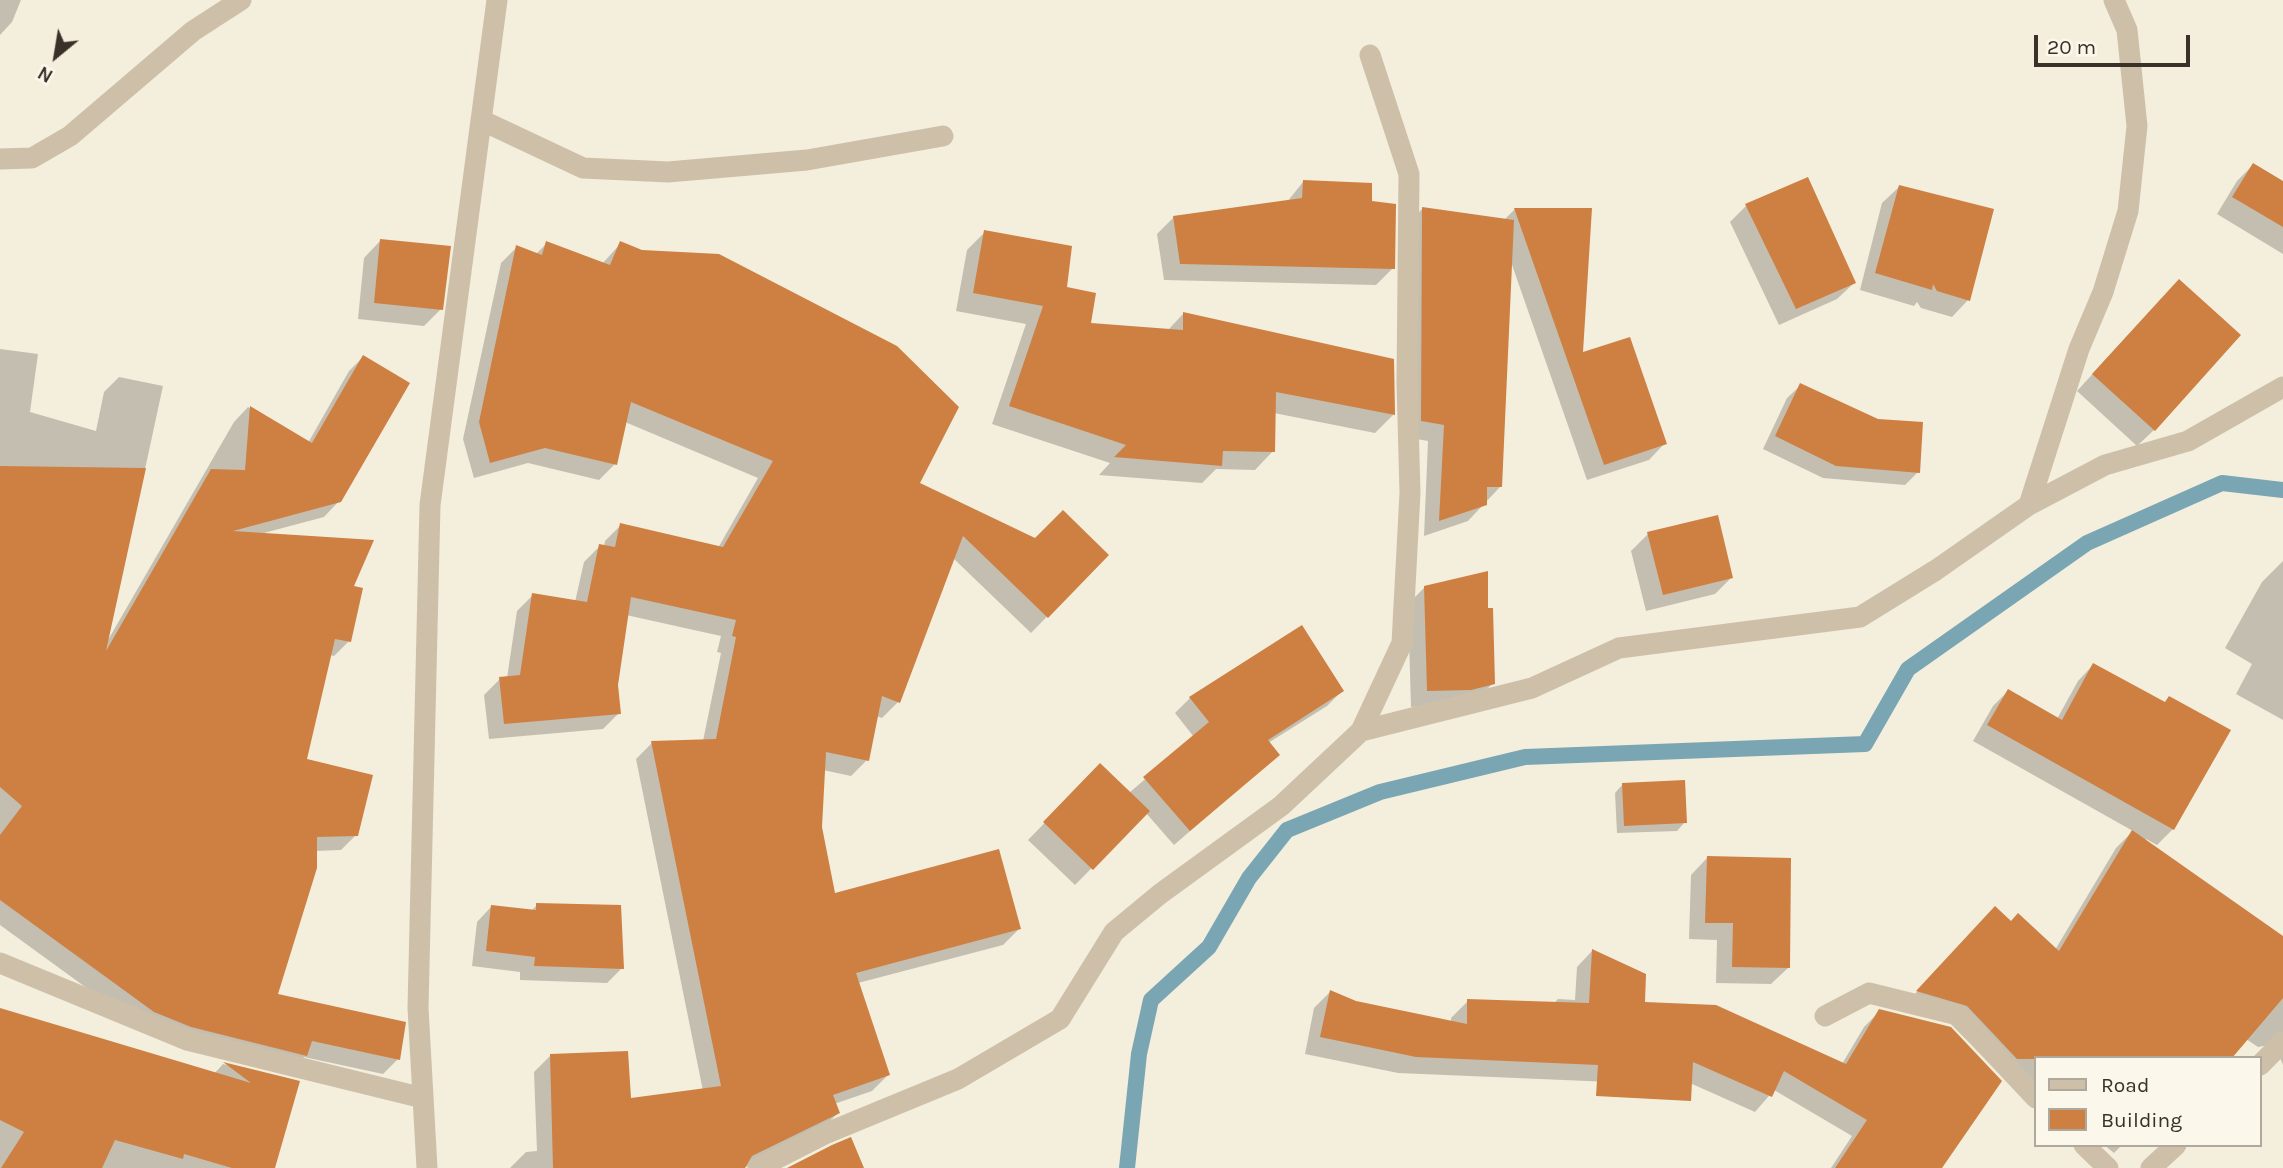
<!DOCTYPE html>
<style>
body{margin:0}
#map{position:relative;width:2283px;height:1168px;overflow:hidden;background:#f4eedd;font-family:Karla,sans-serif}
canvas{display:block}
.legend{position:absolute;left:2034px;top:1056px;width:228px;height:91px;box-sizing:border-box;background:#fbf7eb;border:2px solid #aea89d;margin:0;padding:9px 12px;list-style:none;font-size:21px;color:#3a3129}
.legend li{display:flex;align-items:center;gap:14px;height:35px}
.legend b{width:35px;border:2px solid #aea89d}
.north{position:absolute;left:21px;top:21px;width:70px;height:70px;-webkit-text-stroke:5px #fbf7eb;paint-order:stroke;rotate:210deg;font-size:19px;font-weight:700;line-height:28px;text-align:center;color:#3a3129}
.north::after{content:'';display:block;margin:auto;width:24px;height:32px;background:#3a3129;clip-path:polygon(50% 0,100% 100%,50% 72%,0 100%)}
.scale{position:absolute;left:2034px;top:35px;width:156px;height:32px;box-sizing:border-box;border:4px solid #3a3129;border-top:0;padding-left:9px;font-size:21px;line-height:24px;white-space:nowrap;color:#3a3129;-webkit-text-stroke:5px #fbf7eb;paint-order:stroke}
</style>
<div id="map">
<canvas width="2283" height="1168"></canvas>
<ul class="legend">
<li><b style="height:9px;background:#cec0a8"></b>Road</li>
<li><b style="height:19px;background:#ce7f42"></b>Building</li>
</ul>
<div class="north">N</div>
<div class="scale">20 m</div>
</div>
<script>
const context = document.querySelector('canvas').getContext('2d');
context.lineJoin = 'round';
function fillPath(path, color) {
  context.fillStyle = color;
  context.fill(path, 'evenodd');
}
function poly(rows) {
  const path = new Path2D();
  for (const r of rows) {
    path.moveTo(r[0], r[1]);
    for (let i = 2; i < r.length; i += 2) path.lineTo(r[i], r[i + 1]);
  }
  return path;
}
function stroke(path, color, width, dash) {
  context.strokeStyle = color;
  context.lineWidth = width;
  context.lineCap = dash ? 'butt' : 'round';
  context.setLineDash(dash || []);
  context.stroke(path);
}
fillPath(poly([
 [0,0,21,0,12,22,0,35],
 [2253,165,2283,183,2283,254,2217,214,2237,181],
 [1303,182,1370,202,1393,268,1376,285,1164,280,1157,234,1174,217,1287,202],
 [1899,187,1968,300,1952,317,1921,308,1917,302,1914,306,1860,290,1882,203],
 [1746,206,1854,283,1837,299,1779,325,1730,222],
 [1422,209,1504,220,1514,210,1590,209,1581,354,1665,443,1649,460,1587,480,1511,262,1500,487,1468,521,1424,536,1428,441,1405,437,1406,226],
 [985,232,1065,288,1089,324,1167,331,1183,314,1392,360,1393,415,1375,433,1274,413,1273,451,1255,470,1216,469,1202,483,1099,475,1110,463,992,424,1026,324,956,311,967,250],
 [380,241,441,309,424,326,358,319,364,258],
 [547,243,602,264,621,243,917,483,1035,540,1107,555,1031,633,953,558,898,702,882,718,876,716,867,760,851,776,823,770,820,827,834,895,1019,929,1003,945,858,983,888,1075,872,1091,834,1104,838,1113,822,1129,744,1168,510,1168,526,1152,537,1151,534,1072,550,1056,629,1100,703,1091,636,759,652,743,703,741,721,653,717,652,721,636,626,615,616,684,619,713,603,729,489,739,484,695,500,679,507,678,517,611,533,595,575,602,584,562,600,546,604,547,605,541,621,525,718,548,758,478,625,422,615,464,599,480,528,463,474,478,463,439,501,263,517,247,536,254],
 [2162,298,2154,430,2137,446,2077,391],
 [0,349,38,354,30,412,96,431,104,392,119,377,163,386,108,640,234,422,248,407,308,443,349,371,363,357,339,501,324,517,260,534,352,587,349,641,334,656,330,655,305,761,356,835,341,850,315,851,276,995,398,1059,383,1074,304,1057,291,1070,139,1026,0,925],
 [1801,385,1877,421,1918,472,1905,485,1823,478,1763,449,1787,398],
 [1648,534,1731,578,1715,594,1646,611,1631,551],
 [2283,561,2283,720,2236,694,2252,664,2225,648,2262,582],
 [1425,587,1486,610,1493,683,1476,700,1453,706,1411,707,1408,604],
 [2093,665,2173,829,2157,845,2146,839,2145,841,2283,938,2283,1065,2276,1048,2269,1045,2258,1047,2246,1039,2036,1058,2036,1092,2000,1074,1945,1018,1902,1008,1979,925,2011,923,2055,950,2116,848,2133,831,1973,741,1993,706,2008,691,2057,719,2078,681],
 [1342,691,1327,706,1268,743,1278,755,1174,845,1146,813,1075,885,1028,840,1100,766,1129,793,1194,737,1175,713,1190,698],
 [1623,784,1685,822,1677,831,1617,833,1615,793],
 [1707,858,1788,968,1771,984,1716,983,1717,940,1689,939,1691,875],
 [537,905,622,968,607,983,520,980,520,972,472,966,477,922,491,907,531,911],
 [1592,951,1643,1003,1842,1064,1864,1027,1880,1011,1940,1168,1831,1168,1852,1136,1774,1090,1755,1112,1600,1043,1611,1082,1398,1073,1305,1054,1314,1008,1330,992,1355,1002,1451,1022,1451,1018,1468,1001,1553,1004,1558,999,1575,1000,1577,967],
 [0,1009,214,1074,223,1064,298,1083,273,1168,0,1168],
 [2104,1145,2122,1145,2114,1153]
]), '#0003');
stroke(poly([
 [1127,1168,1139,1054,1151,1000,1209,947,1249,878,1287,830,1380,792,1525,757,1865,744,1908,669,2087,543,2222,483,2283,490]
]), '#7aa6b4', 16);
fillPath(poly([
 [2253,163,2283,181,2283,227,2232,197],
 [1808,177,1856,283,1796,309,1745,204],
 [1303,180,1372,183,1372,201,1396,204,1395,269,1180,264,1173,216,1302,198],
 [1899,185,1994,209,1970,301,1937,291,1933,284,1932,290,1875,273],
 [1422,207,1514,220,1502,487,1487,487,1487,505,1439,521,1444,425,1421,421],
 [1514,208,1592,208,1583,352,1630,337,1667,444,1604,465],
 [984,230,1072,246,1067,287,1096,293,1091,323,1183,330,1183,312,1394,359,1395,415,1276,392,1275,452,1223,451,1222,466,1114,457,1126,445,1009,406,1043,306,973,293],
 [380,239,451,246,443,310,374,303],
 [546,241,610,265,620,241,642,250,719,254,897,346,959,407,920,483,1035,538,1063,510,1109,555,1048,618,963,536,900,703,882,696,869,761,826,752,822,827,835,893,999,849,1021,929,856,973,890,1075,833,1095,840,1113,752,1156,745,1168,553,1168,550,1054,628,1051,631,1098,721,1086,651,741,716,739,736,637,732,636,736,620,631,597,618,685,621,714,504,724,499,677,520,675,532,593,587,602,599,544,615,547,620,523,723,547,773,461,631,402,617,465,545,448,490,463,479,422,516,245,542,255],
 [2179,279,2241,335,2155,431,2092,374],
 [363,355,410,383,341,502,233,531,374,540,354,586,363,588,351,642,335,639,307,759,373,775,358,836,317,837,317,868,278,994,406,1022,400,1060,312,1041,307,1056,191,1027,154,1012,0,900,0,835,22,806,0,787,0,466,146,468,106,651,211,469,245,470,250,406,312,443],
 [1800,383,1878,419,1923,422,1920,473,1836,466,1775,436],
 [1718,515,1733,578,1663,595,1647,532],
 [1488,571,1488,608,1493,608,1495,684,1471,690,1427,691,1424,586],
 [1302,625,1344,691,1268,740,1280,755,1190,831,1143,777,1209,722,1189,697],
 [2093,663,2165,702,2169,696,2231,730,2174,830,1987,725,2008,689,2062,720],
 [1100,763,1150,811,1093,870,1043,822],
 [1685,780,1687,823,1624,826,1622,783],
 [2132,830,2283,936,2283,998,2232,1058,2017,1059,1967,1006,1916,991,1995,906,2011,921,2018,913,2059,951],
 [1707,856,1791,858,1790,968,1732,967,1733,923,1705,923],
 [536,903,621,905,624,969,534,966,535,957,486,951,491,905,536,910],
 [1592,949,1646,974,1645,1002,1716,1005,1846,1064,1879,1009,1951,1027,2002,1081,1942,1168,1835,1168,1867,1120,1784,1071,1772,1097,1693,1062,1691,1101,1596,1096,1598,1065,1416,1057,1320,1037,1330,990,1356,1001,1467,1024,1467,999,1589,1003],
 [0,1008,251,1083,223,1062,300,1081,275,1168,232,1168,184,1154,183,1159,115,1140,102,1168,1,1168,24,1132,0,1120],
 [851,1137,864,1168,787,1168,832,1145]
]), '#ce7f42');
stroke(poly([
 [481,120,583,168,668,172,807,160,943,136],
 [0,159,32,158,70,136,193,31,241,0],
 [2029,505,2079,349,2103,292,2128,211,2137,126,2127,30,2114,0],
 [1361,731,1532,688,1619,648,1860,617,1936,570,2029,505,2105,465,2188,441,2283,387],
 [0,963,187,1040,423,1098],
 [1825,1016,1869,993,1958,1015,2036,1098],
 [2260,1065,2283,1042],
 [2084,1145,2108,1168],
 [427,1168,418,1008,430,505,497,0],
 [758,1168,827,1133,958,1079,1060,1019,1114,932,1160,894,1281,806,1361,731,1402,643,1410,493,1407,383,1409,174,1370,55],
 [2151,1168,2176,1145]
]), '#cec0a8', 21);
</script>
